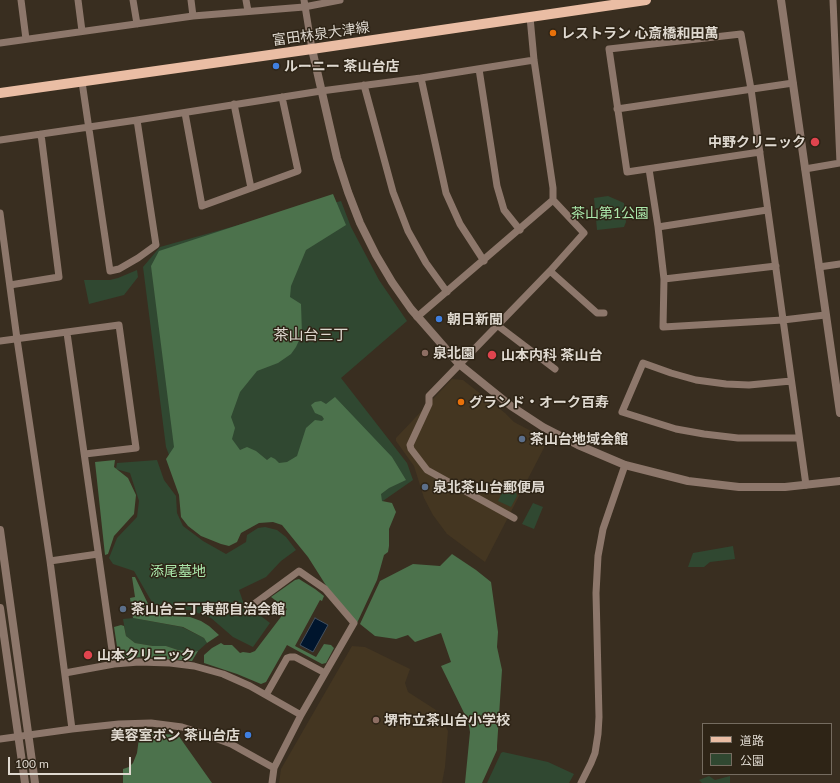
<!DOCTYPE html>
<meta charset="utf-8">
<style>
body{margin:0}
#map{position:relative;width:840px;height:783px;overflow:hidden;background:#392e20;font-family:Lato,"Noto Sans JP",sans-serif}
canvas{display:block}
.legend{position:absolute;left:702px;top:723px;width:130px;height:52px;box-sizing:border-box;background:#2e2416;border:1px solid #756c60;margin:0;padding:5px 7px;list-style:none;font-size:12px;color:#dfd9d0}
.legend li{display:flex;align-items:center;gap:8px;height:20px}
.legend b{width:20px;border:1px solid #756c60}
.scale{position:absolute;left:8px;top:757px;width:123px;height:18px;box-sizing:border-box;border:2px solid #dfd9d0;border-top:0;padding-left:5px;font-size:12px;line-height:14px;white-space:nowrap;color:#dfd9d0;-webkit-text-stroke:3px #2e2416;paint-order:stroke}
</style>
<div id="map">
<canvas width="840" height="783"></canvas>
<ul class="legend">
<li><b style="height:5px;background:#eabda4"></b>道路</li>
<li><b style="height:11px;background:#304831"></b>公園</li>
</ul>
<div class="scale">100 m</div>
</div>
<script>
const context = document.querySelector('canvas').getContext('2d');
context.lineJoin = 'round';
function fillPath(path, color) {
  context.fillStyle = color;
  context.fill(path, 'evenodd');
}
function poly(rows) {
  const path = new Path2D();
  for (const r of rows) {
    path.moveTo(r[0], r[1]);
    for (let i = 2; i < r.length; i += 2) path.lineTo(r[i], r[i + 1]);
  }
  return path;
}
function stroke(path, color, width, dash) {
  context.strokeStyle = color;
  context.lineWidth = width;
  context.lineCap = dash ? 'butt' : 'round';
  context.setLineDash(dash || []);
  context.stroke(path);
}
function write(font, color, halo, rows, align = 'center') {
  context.font = font + ' Lato,"Noto Sans JP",sans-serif';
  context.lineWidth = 3;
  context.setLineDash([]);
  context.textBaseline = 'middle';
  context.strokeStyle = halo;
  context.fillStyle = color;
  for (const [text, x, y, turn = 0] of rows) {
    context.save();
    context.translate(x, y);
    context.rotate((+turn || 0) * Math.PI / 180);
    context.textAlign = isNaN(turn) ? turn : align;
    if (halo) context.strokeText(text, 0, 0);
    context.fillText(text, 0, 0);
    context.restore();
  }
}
fillPath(poly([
 [452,379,463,380,505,413,514,422,548,440,485,562,447,534,433,515,424,498,414,466,396,441,396,438],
 [352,646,365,647,410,669,405,683,408,692,436,710,448,731,445,767,442,783,279,783,281,769]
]), '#443621');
fillPath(poly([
 [608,196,624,203,626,222,624,227,597,230,594,198],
 [341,201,351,227,379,280,407,321,341,378,407,463,413,480,308,553,272,511,192,516,166,447,143,267,160,247,317,203,319,207],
 [137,270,138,277,124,295,89,304,84,280,110,280,118,278],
 [157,460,164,480,176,496,177,513,183,526,203,541,226,554,246,542,247,535,258,528,265,527,277,530,286,537,296,550,281,561,266,577,239,590,247,613,250,614,253,610,270,623,253,647,233,637,211,618,190,610,184,610,158,606,153,604,134,571,113,564,109,558,117,538,137,517,139,501,130,473,116,469,117,463],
 [507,482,518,488,516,493,517,496,511,507,498,501],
 [533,503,543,507,534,529,522,524],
 [733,546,735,559,710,562,704,567,688,567,693,553],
 [133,618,182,627,204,638,207,643,198,651,193,652,178,650,166,646,153,646,135,643,126,636,123,619],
 [503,752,548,762,574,774,569,783,487,783,501,753],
 [709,776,715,780,730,776,730,783,702,783,699,780]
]), '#304831');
fillPath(poly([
 [333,194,346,225,306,250,291,286,290,297,301,304,302,334,296,347,291,354,278,363,257,371,240,392,231,417,235,428,232,439,240,450,247,447,256,451,267,460,271,457,275,459,279,463,287,462,297,456,306,428,315,420,322,421,324,419,322,416,315,413,311,405,315,402,321,401,326,404,335,397,392,457,406,480,389,488,381,494,382,501,392,503,396,512,389,529,389,546,388,552,384,555,377,580,357,623,327,587,308,557,282,525,273,522,259,523,241,533,237,542,229,546,221,544,201,536,188,526,181,517,179,495,166,459,174,447,151,266,159,251],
 [115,460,114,467,128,478,136,495,134,514,114,536,108,554,105,555,95,462],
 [452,554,476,570,491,582,498,632,497,647,502,670,497,746,497,750,482,783,465,783,470,732,468,721,441,666,451,662,441,633,415,642,408,635,396,639,375,636,360,624,380,581,413,564,440,566],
 [132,577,135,577,151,610,173,616,190,617,201,621,209,626,219,635,207,643,204,638,183,627,133,618,130,598,135,597],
 [299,579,315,589,324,596,322,601,320,600,295,646,316,657,324,644,331,645,334,648,326,663,322,664,287,645,266,682,261,684,237,674,204,663,204,655,212,648,221,643,224,645,232,645,240,653,243,652,250,653,255,651,287,609,271,597,295,580],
 [121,625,124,626,126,636,135,643,153,646,166,646,178,650,193,652,198,651,192,661,145,657,124,658,118,653,114,627],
 [148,733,178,735,212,783,123,783,123,769,129,767,133,763,137,753,139,738]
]), '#4c724c');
const water = poly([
 [315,618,328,625,313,652,300,645,315,618]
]);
fillPath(water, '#00152d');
stroke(water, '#43505e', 1);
stroke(poly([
 [21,0,26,39],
 [78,0,82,31],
 [133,0,137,24],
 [191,0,193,16],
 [246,0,248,11],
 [304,0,312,49],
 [833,0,840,163],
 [0,43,193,16,304,7,340,0],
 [479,69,497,186,504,210,520,230],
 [421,78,446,193,460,224,484,261],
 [82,82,110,271,119,269,138,258,156,245,137,120],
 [364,85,393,192,408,231,426,263,447,292],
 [234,104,251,188],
 [617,109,793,83],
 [185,113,202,206,298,171,282,97],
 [0,140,137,120,321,91,421,78,534,60],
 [760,152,627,172,609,49,741,34,751,89,806,485],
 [649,169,658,227,664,279,663,327,783,320,825,315],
 [805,169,840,163],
 [0,213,17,339,50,561,72,729],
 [658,227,767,210],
 [819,267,840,264],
 [550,271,597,313,604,313],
 [664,279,776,266],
 [10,285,59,277,41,134],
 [417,317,553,200,553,188,534,60,530,17],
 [497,325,555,369],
 [67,333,114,664],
 [0,341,119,325,136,448,85,454],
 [791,381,749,385,726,384,696,380,671,373,643,363,622,412,676,429,704,434,738,438,799,438],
 [514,518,427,470,411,449,410,445,429,404,429,396,550,271,584,233,553,200],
 [50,561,98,554],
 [254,604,299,571,325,589,354,623,301,715,274,768,272,783],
 [65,673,114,664,139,662,170,663,194,666,223,674,250,686,301,715],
 [266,695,287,658,290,657,295,657,325,673],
 [0,739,72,729,119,724,151,723,182,727,201,733,231,744,274,768],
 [581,783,591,763,595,753,598,734,599,717,596,593,598,556,603,529,625,465]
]), '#8d776b', 7);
stroke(poly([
 [781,0,840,413],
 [312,49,337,158,348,192,360,223,376,255,392,282,411,309,459,364,511,406,543,427,578,445,625,465,688,481,739,487,785,487,840,481],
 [0,530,35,783],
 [0,608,25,783]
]), '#8d776b', 8);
stroke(poly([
 [0,93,312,49,646,0]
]), '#eabda4', 10);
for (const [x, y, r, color] of [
 [553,33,4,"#e8710a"],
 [276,66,4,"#3f7fe0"],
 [815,142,5,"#e0444e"],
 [439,319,4,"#3f7fe0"],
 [425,353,4,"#8d6e63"],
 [492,355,5,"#e0444e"],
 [461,402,4,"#e8710a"],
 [522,439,4,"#5c6f8a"],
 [425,487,4,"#5c6f8a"],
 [123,609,4,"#5c6f8a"],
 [88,655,5,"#e0444e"],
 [376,720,4,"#8d6e63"],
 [248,735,4,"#3f7fe0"]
]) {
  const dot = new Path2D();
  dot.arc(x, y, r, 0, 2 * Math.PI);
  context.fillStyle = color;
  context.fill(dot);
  stroke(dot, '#2e2416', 1.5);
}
write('bold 14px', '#dfd9d0', '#2e2416', [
 ["レストラン 心斎橋和田萬",561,33],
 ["ルーニー 茶山台店",284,66],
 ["中野クリニック",806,142,"right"],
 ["朝日新聞",447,319],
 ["泉北園",433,353],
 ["山本内科 茶山台",501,355],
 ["グランド・オーク百寿",469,402],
 ["茶山台地域会館",530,439],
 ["泉北茶山台郵便局",433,487],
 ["茶山台三丁東部自治会館",131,609],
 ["山本クリニック",97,655],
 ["堺市立茶山台小学校",384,720],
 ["美容室ボン 茶山台店",240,735,"right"]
], 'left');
write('14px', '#dfd9d0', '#2e2416', [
 ["富田林泉大津線",321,34,-8]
]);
write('14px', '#abe8ab', '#2e2416', [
 ["茶山第1公園",610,213],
 ["添尾墓地",178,571]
]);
write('15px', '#dfd9d0', '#2e2416', [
 ["茶山台三丁",311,335]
]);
</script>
